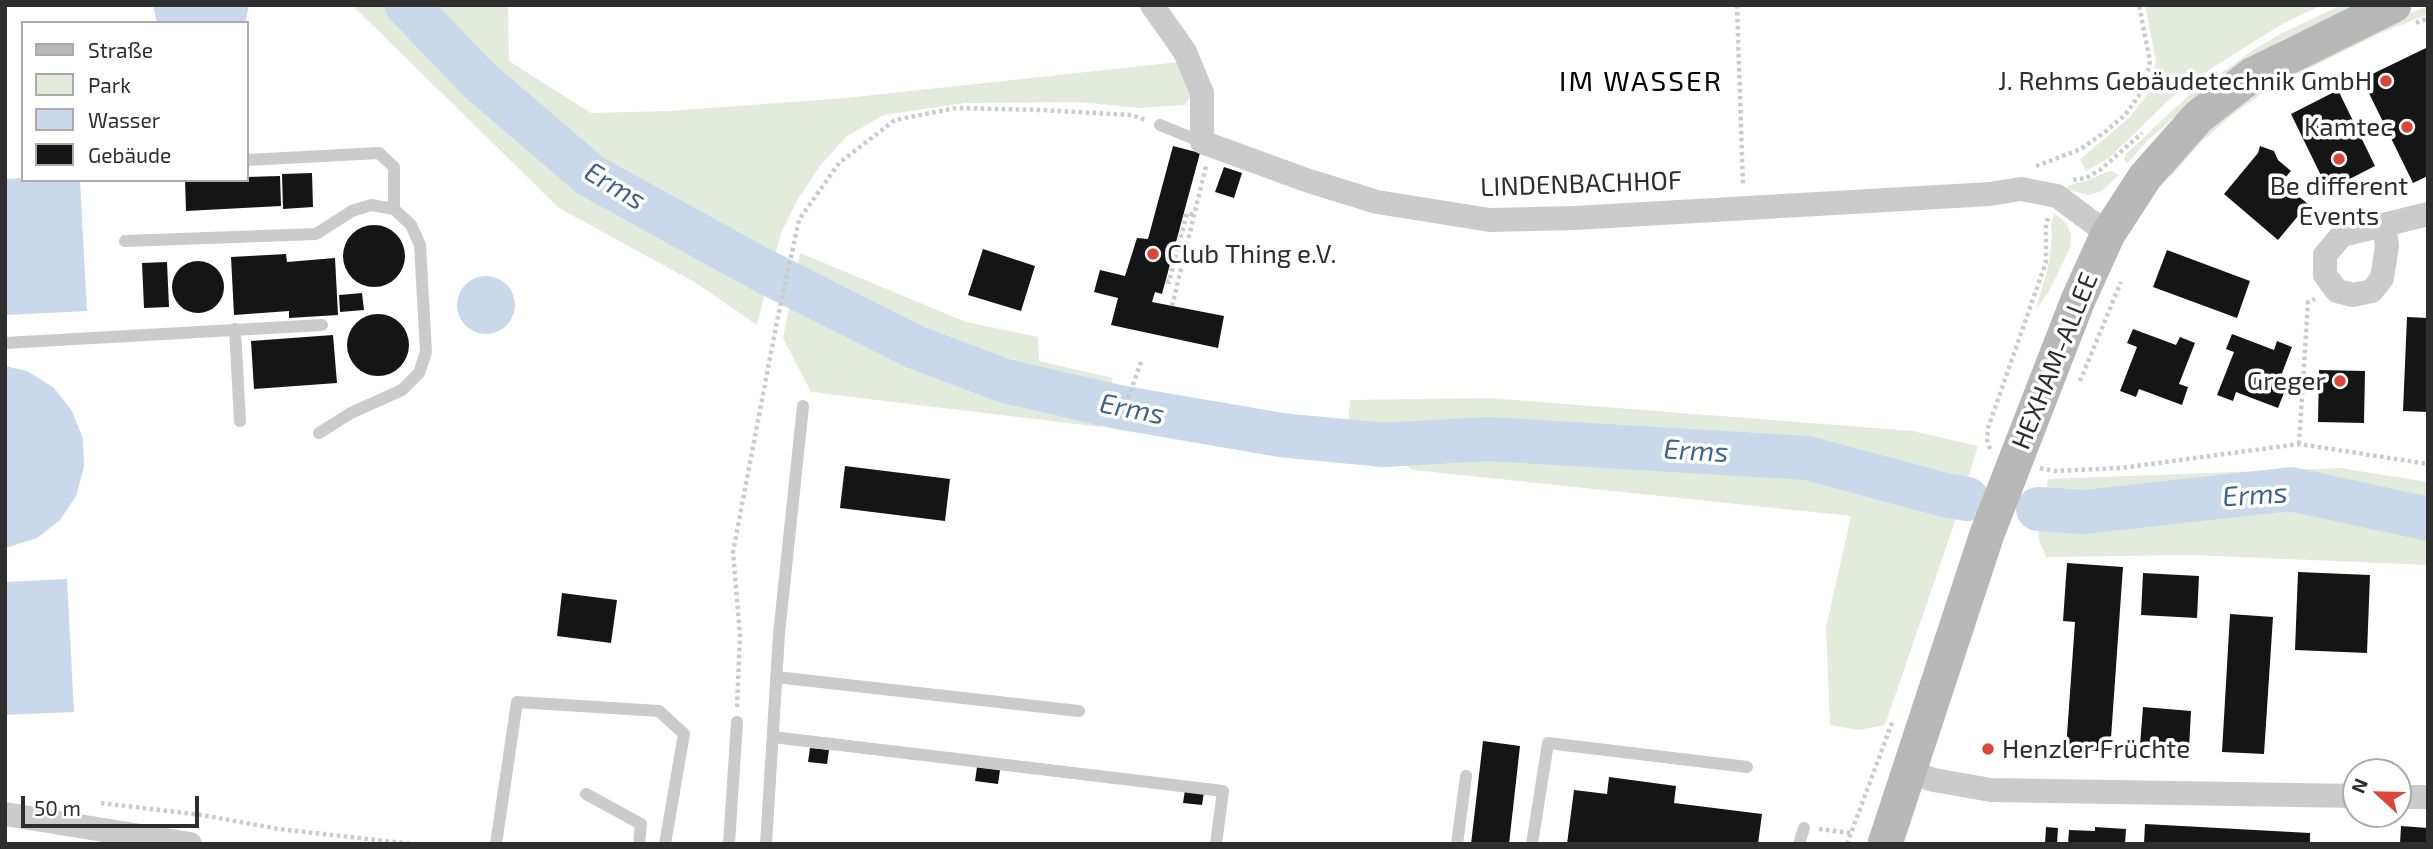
<!DOCTYPE html>
<meta charset="utf-8">
<style>
body{margin:0}
#map{position:relative;width:2433px;height:849px;overflow:hidden;background:#fff;font-family:"Exo 2",sans-serif}
canvas{display:block}
.frame{position:absolute;inset:0;border:7px solid #2e2e2e;pointer-events:none}
.legend{position:absolute;left:21px;top:21px;width:228px;height:161px;box-sizing:border-box;background:#fff;border:2px solid #ababab;margin:0;padding:9px 12px;list-style:none;font-size:21px;color:#2e2e2e}
.legend li{display:flex;align-items:center;gap:14px;height:35px}
.legend b{width:35px;border:2px solid #ababab}
.north{position:absolute;left:2342px;top:758px;width:70px;height:70px;box-sizing:border-box;background:#fff;border:2px solid #ababab;border-radius:50%;rotate:292deg;font-size:19px;font-weight:700;line-height:28px;text-align:center;color:#2e2e2e}
.north::after{content:'';display:block;margin:auto;width:24px;height:32px;background:#dc4639;clip-path:polygon(50% 0,100% 100%,50% 72%,0 100%)}
.scale{position:absolute;left:21px;top:796px;width:178px;height:32px;box-sizing:border-box;border:4px solid #2e2e2e;border-top:0;padding-left:9px;font-size:21px;line-height:24px;white-space:nowrap;color:#2e2e2e;-webkit-text-stroke:5px #fff;paint-order:stroke}
</style>
<div id="map">
<canvas width="2433" height="849"></canvas>
<div class="frame"></div>
<ul class="legend">
<li><b style="height:9px;background:#b8b8b8"></b>Straße</li>
<li><b style="height:19px;background:#e2ebdc"></b>Park</li>
<li><b style="height:19px;background:#c9d8ea"></b>Wasser</li>
<li><b style="height:19px;background:#151515"></b>Gebäude</li>
</ul>
<div class="north">N</div>
<div class="scale">50 m</div>
</div>
<script>
const context = document.querySelector('canvas').getContext('2d');
context.lineJoin = 'round';
function fillPath(path, color) {
  context.fillStyle = color;
  context.fill(path, 'evenodd');
}
function poly(rows) {
  const path = new Path2D();
  for (const r of rows) {
    if (r.length === 3) {
      path.moveTo(r[0] + r[2], r[1]);
      path.arc(r[0], r[1], r[2], 0, 2 * Math.PI);
      continue;
    }
    path.moveTo(r[0], r[1]);
    for (let i = 2; i < r.length; i += 2) path.lineTo(r[i], r[i + 1]);
  }
  return path;
}
function stroke(path, color, width, dash) {
  context.strokeStyle = color;
  context.lineWidth = width;
  context.lineCap = dash ? 'butt' : 'round';
  context.setLineDash(dash || []);
  context.stroke(path);
}
function write(font, color, halo, rows, align = 'center') {
  context.font = font + ' "Exo 2",sans-serif';
  context.lineWidth = 7;
  context.setLineDash([]);
  context.textBaseline = 'middle';
  context.strokeStyle = halo;
  context.fillStyle = color;
  for (const [text, x, y, turn = 0] of rows) {
    context.save();
    context.translate(x, y);
    context.rotate((+turn || 0) * Math.PI / 180);
    context.textAlign = isNaN(turn) ? turn : align;
    if (halo) context.strokeText(text, 0, 0);
    context.fillText(text, 0, 0);
    context.restore();
  }
}
fillPath(poly([
 [352,5,508,5,509,61,591,113,669,111,846,98,1179,62,1195,91,1185,105,1139,108,1079,102,965,103,884,115,847,136,819,167,798,199,781,233,757,325,696,283,559,208],
 [2145,5,2322,5,2284,23,2215,66,2172,97,2109,158,2086,171,2080,159,2129,118,2151,90,2156,61],
 [2342,5,2360,5,2284,39,2258,54,2191,102,2146,142,2127,164,2124,159,2126,154,2186,98,2255,49,2282,33],
 [2428,6,2428,14,2381,33,2271,87,2232,115,2200,143,2173,174,2170,176,2164,175,2197,137,2267,81,2379,26],
 [2112,171,2119,175,2102,191,2089,195,2064,189,2072,184,2087,181,2106,172],
 [2054,213,2067,224,2071,235,2070,248,2050,289,2036,310,2049,263,2052,237,2051,224],
 [800,253,966,322,1038,337,1039,361,1113,378,1101,427,811,392,783,338],
 [1489,398,1913,431,1978,446,1952,530,1885,725,1859,730,1830,725,1826,628,1851,516,1413,470,1348,425,1350,400],
 [2340,468,2428,482,2428,565,2192,555,2046,557,2038,538,2048,479]
]), '#e2ebdc');
fillPath(poly([
 [153,5,249,5,245,23,157,23],
 [23,178,23,180,80,180,87,311,5,315,5,179],
 [486,305,29],
 [5,366,27,371,54,388,72,411,83,439,84,467,76,496,60,520,37,538,5,548],
 [67,579,74,712,5,715,5,582]
]), '#c9d8ea');
stroke(poly([
 [424,21,425,5]
]), '#c9d8ea', 7);
stroke(poly([
 [407,5,478,79,591,176,760,269,915,347,1005,381,1118,407,1281,435,1383,445,1488,439,1807,458,1945,495,1967,499],
 [2038,509,2084,512,2291,489,2428,519]
]), '#c9d8ea', 44);
fillPath(poly([
 [2428,47,2428,176,2413,183,2362,79],
 [2338,90,2375,166,2328,190,2291,114],
 [1173,146,1200,153,1162,294,1155,292,1152,302,1224,316,1218,348,1111,325,1118,298,1094,292,1100,270,1125,276,1137,238,1148,239],
 [2260,146,2274,151,2278,160,2291,171,2284,179,2293,187,2291,190,2308,204,2278,240,2224,194,2258,153],
 [1224,167,1242,173,1234,198,1215,192],
 [312,173,313,207,283,209,282,174],
 [280,176,281,206,186,211,185,180,247,180,247,177],
 [374,256,31],
 [983,249,1035,266,1021,311,968,295],
 [2167,250,2250,281,2237,318,2153,287],
 [286,254,287,262,335,258,338,315,289,318,289,311,234,315,231,257],
 [198,287,26],
 [167,262,169,307,144,308,142,263],
 [362,293,364,310,340,312,339,295],
 [378,345,31],
 [2407,317,2428,318,2428,412,2403,411],
 [2133,329,2176,345,2180,337,2195,343,2179,384,2188,387,2182,405,2139,389,2136,397,2120,391,2137,347,2127,343],
 [2232,334,2274,350,2277,341,2292,347,2276,389,2284,393,2278,408,2236,392,2233,401,2217,395,2234,352,2226,349],
 [333,335,337,383,254,389,251,341],
 [2319,370,2365,371,2364,423,2318,422],
 [845,466,950,479,945,521,840,508],
 [2067,563,2123,567,2110,752,2066,749,2075,622,2063,621],
 [2298,572,2370,575,2367,653,2295,650],
 [2143,573,2199,576,2197,618,2141,615],
 [562,593,617,600,611,643,557,636],
 [2230,614,2273,617,2264,754,2222,752],
 [2143,707,2191,711,2189,749,2140,745],
 [1483,741,1520,746,1509,844,1471,844],
 [810,748,829,750,827,764,808,762],
 [977,767,1000,770,998,784,975,781],
 [1609,777,1676,786,1674,803,1762,814,1758,844,1567,844,1574,790,1607,794],
 [1185,790,1204,792,1202,805,1183,803],
 [2145,824,2310,833,2310,844,2144,844],
 [2401,826,2428,828,2428,844,2400,844],
 [2046,827,2058,828,2057,844,2045,844],
 [2095,827,2126,829,2125,844,2068,844,2069,830,2095,831]
]), '#151515');
stroke(poly([
 [1737,5,1743,186],
 [2416,23,2428,18],
 [2036,166,2081,149,2105,132,2125,115,2145,87,2150,61,2139,5],
 [2073,180,2086,178,2100,170,2142,133],
 [1166,281,1169,282,1187,213,1195,215],
 [1172,306,1206,166],
 [2080,381,2121,282],
 [1121,418,1141,362],
 [2299,444,2308,302,2315,299],
 [1990,449,1987,440,1988,428,2046,262,2046,224,2049,216],
 [2040,468,2054,471,2121,468,2299,444,2428,464],
 [737,707,740,635,733,552,777,321,799,220,839,163,895,120,956,108,1042,110,1131,115,1146,120],
 [101,803,202,815,279,829,412,844],
 [1819,829,1852,833],
 [1847,844,1893,720]
]), '#cbcbcb', 4.5, [3.5, 3.5]);
stroke(poly([
 [1160,125,1202,142],
 [247,160,379,153,394,167,394,209],
 [125,241,316,234,352,211,371,205,394,209,411,225,420,245,426,352,419,373,402,390,351,413,319,433],
 [235,329,240,421],
 [5,343,322,325],
 [776,677,1079,711],
 [773,737,1223,791,1216,844],
 [586,794,641,824,639,844],
 [496,844,517,702,659,711,684,734,665,844],
 [729,844,737,722],
 [766,844,779,634,803,406],
 [1457,844,1466,776],
 [1532,844,1548,743,1747,767],
 [1799,844,1804,828]
]), '#cbcbcb', 12);
stroke(poly([
 [1152,5,1185,52,1202,93,1202,142,1306,180,1377,202,1490,220,1575,218,1990,194,2021,189,2057,196,2108,234],
 [2384,225,2387,246,2382,278,2372,291,2353,295,2337,291,2325,275,2325,255,2342,235,2375,227,2428,214],
 [1909,772,1934,780,1991,790,2356,796],
 [2398,797,2428,797],
 [5,814,190,844]
]), '#cbcbcb', 24);
stroke(poly([
 [1885,844,1987,534,2078,300,2108,234,2145,177,2198,117,2252,75,2394,5]
]), '#b8b8b8', 35);
for (const [x, y, r, color] of [
 [2386,81,7,"#dc4639"],
 [2407,127,7,"#dc4639"],
 [2339,159,7,"#dc4639"],
 [1153,254,7,"#dc4639"],
 [2340,381,7,"#dc4639"],
 [1988,749,7,"#dc4639"]
]) {
  const dot = new Path2D();
  dot.arc(x, y, r, 0, 2 * Math.PI);
  context.fillStyle = color;
  context.fill(dot);
  stroke(dot, '#fff', 2.5);
}
write('26px', '#2e2e2e', '#fff', [
 ["J. Rehms Gebäudetechnik GmbH",2372,81],
 ["Kamtec",2393,127],
 ["Be different",2339,186,"center"],
 ["Events",2339,216,"center"],
 ["Club Thing e.V.",1167,254,"left"],
 ["Greger",2326,381],
 ["Henzler Früchte",2002,749,"left"]
], 'right');
write('26px', '#2e2e2e', '#fff', [
 ["LINDENBACHHOF",1581,184,-2],
 ["HEXHAM-ALLEE",2055,361,-68]
]);
context.letterSpacing = '2px';
write('28px', '#000', '#fff', [
 ["IM WASSER",1641,82]
]);
context.letterSpacing = '0px';
write('italic 28px', '#40638c', '#fff', [
 ["Erms",615,186,31],
 ["Erms",1132,409,11],
 ["Erms",1696,451,3],
 ["Erms",2255,495,-4]
]);
</script>
